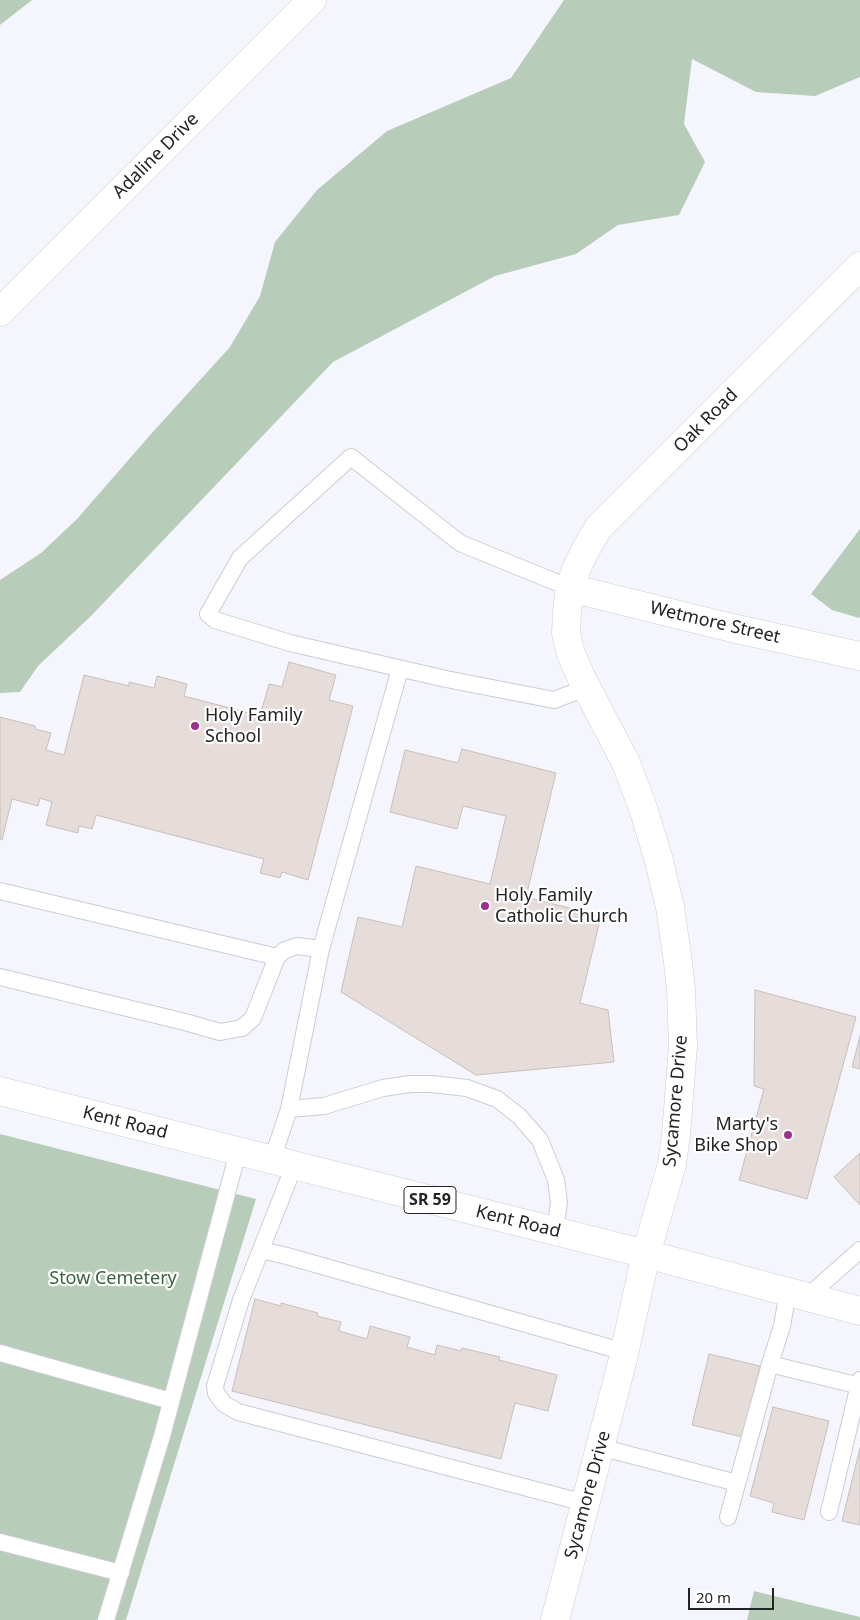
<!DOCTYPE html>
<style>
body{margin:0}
#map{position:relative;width:860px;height:1620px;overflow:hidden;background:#f5f6fd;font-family:"Noto Sans",sans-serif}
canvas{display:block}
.scale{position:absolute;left:688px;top:1588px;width:86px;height:22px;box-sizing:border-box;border:2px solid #222326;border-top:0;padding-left:6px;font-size:15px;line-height:18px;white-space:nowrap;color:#222326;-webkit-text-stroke:4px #fff;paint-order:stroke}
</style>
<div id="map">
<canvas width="860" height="1620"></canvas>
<div class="scale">20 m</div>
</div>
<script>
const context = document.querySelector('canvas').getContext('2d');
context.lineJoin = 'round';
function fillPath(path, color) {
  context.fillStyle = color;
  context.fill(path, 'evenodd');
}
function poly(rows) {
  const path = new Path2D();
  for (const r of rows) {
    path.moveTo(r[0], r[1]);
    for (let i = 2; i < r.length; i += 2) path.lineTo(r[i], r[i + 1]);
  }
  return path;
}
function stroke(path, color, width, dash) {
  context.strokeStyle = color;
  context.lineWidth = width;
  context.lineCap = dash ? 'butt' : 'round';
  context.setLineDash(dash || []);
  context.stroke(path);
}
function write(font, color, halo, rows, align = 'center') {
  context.font = font + ' "Noto Sans",sans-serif';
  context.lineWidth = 4.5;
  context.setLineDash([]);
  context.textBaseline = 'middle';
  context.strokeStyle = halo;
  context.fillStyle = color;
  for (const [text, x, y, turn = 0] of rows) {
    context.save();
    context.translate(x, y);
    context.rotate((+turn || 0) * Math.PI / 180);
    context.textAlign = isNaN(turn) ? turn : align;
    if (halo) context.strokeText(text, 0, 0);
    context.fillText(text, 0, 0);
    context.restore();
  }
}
fillPath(poly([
 [0,0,32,0,0,25],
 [564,0,860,0,860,77,815,96,756,92,692,59,684,124,705,162,679,215,618,225,576,254,495,276,333,362,91,616,38,666,20,692,0,693,0,580,41,553,77,519,151,434,230,347,260,296,275,242,317,190,387,131,511,78],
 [860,529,860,617,859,618,832,610,811,594],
 [0,1134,256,1199,126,1620,0,1620],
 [754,1591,860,1617,860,1620,747,1620]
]), '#b8ccba');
const building = poly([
 [289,662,336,675,329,700,353,706,308,880,282,872,280,878,260,873,264,859,96,815,92,829,79,826,78,833,46,825,52,802,40,798,38,806,12,799,2,840,0,839,0,717,35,726,35,729,51,733,46,750,64,755,84,675,129,686,129,682,154,688,157,676,187,684,184,696,260,716,269,684,282,687,289,662],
 [462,749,556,773,526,897,601,916,580,1003,608,1010,614,1062,476,1075,341,992,358,917,402,927,416,866,490,884,506,816,463,806,457,829,390,812,405,750,458,763,462,749],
 [755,990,856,1017,807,1199,739,1180,764,1089,754,1086,755,990],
 [860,1036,860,1069,852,1067,860,1036],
 [860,1153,860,1205,834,1177,860,1153],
 [255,1299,281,1306,281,1303,318,1313,317,1316,341,1322,339,1331,367,1339,370,1326,410,1337,407,1347,435,1355,437,1345,461,1351,462,1348,500,1357,499,1360,557,1375,548,1411,515,1403,501,1459,232,1391,255,1299],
 [709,1354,760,1366,743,1437,692,1425,709,1354],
 [773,1407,829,1421,804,1520,772,1512,774,1503,750,1496,773,1407],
 [860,1448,860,1525,842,1521,860,1448]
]);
fillPath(building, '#e6dcd9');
stroke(building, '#c8beba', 1);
const lane = poly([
 [570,588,460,543,351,457,240,558,208,614,215,620,290,643,446,679,554,700,586,688],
 [0,891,277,957],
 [0,977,185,1022,220,1032,242,1028,253,1018,277,957,285,950,297,946,321,949,400,669],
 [289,1109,324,1106,383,1088,410,1084,432,1084,467,1088,497,1099,519,1116,540,1140,556,1180,559,1202,555,1231],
 [272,1160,289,1109,321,949],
 [294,1166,241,1300,215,1386,216,1393,224,1404,238,1412,585,1503],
 [261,1250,287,1256,625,1352],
 [807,1297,860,1250],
 [0,1353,171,1401],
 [770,1364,782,1326,788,1292],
 [600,1447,737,1483],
 [829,1512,860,1380],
 [728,1517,770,1364,860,1386],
 [0,1542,121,1573],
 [106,1620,162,1436,238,1152]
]);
const street = poly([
 [0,312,312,0],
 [570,588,732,628,860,656],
 [555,1620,623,1359,646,1254,672,1164,676,1135,683,1046,681,990,678,962,670,907,658,857,643,808,626,763,582,679,571,654,566,633,567,612,570,588,577,567,587,547,599,527,860,266]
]);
const primary = poly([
 [0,1091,646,1254,860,1311]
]);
stroke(lane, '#cbccd5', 18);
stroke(street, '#cbccd5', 29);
stroke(primary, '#cbccd5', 29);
stroke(lane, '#fff', 16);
stroke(street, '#fff', 28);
stroke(primary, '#fff', 28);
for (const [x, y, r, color] of [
 [195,726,5,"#9c2f8f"],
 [485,906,5,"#9c2f8f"],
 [788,1135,5,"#9c2f8f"]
]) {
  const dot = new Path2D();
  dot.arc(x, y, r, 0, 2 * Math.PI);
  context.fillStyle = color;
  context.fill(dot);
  stroke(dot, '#fff', 2);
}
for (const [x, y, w] of [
 [430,1200,52]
]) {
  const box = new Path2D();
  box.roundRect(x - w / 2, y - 13.5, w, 27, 4);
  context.fillStyle = '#fff';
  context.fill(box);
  stroke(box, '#222326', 1);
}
write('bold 16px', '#222326', null, [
 ["SR 59",430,1200]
]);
write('18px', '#222326', '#fff', [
 ["Adaline Drive",156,156,-45],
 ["Oak Road",706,421,-45],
 ["Wetmore Street",715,623,13],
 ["Sycamore Drive",676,1101,-85],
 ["Kent Road",125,1123,14],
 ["Kent Road",518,1222,14],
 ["Sycamore Drive",588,1495,-75]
]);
write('18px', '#222326', '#fff', [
 ["Holy Family",205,716],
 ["School",205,737],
 ["Holy Family",495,896],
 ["Catholic Church",495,917],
 ["Marty's",778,1125,"right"],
 ["Bike Shop",778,1146,"right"]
], 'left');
write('18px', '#3b6240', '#fff', [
 ["Stow Cemetery",113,1279]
]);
</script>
